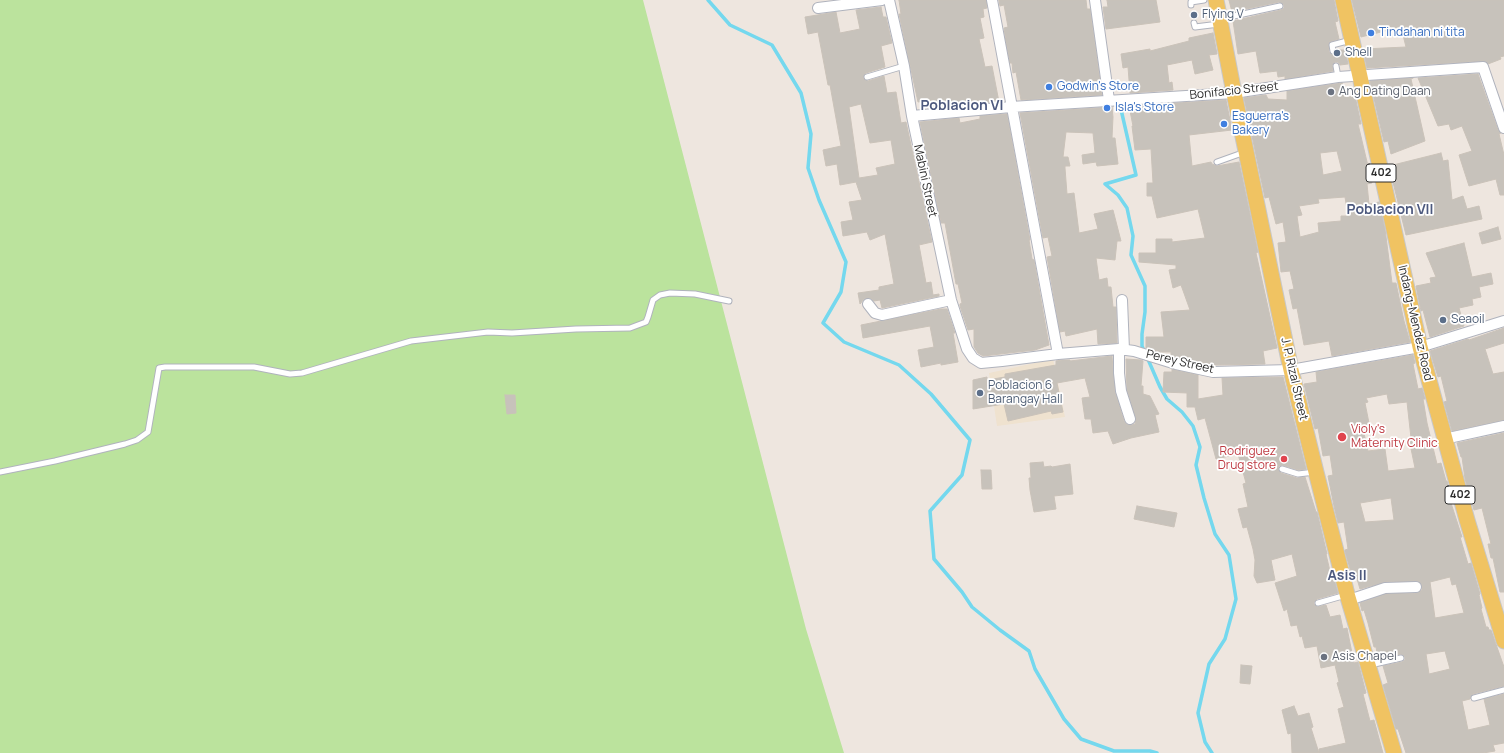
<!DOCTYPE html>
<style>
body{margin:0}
canvas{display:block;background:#eee6df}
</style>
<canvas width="1504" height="753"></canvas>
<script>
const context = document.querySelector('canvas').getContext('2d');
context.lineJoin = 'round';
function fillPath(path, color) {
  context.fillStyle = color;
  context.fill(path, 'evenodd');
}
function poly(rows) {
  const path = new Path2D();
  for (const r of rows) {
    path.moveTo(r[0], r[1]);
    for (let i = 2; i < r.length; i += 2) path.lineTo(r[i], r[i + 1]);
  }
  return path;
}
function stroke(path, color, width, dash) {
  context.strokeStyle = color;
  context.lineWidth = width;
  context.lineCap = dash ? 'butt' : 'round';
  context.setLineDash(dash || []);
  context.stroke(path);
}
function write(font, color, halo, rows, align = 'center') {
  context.font = font + ' Manrope,sans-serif';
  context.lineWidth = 3.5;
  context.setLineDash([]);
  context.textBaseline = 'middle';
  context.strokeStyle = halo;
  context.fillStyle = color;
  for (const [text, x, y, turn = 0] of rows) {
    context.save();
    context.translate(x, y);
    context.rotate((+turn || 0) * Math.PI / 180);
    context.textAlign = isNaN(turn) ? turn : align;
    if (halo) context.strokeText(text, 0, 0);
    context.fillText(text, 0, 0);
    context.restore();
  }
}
fillPath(poly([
 [1053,359,1065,417,997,426,989,373]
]), '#efe2cf');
fillPath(poly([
 [0,0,643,0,806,629,844,753,0,753]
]), '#bbe39d');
stroke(poly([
 [708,0,730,25,772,45,801,93,811,134,808,168,819,200,846,262,841,292,823,323,844,342,899,365,931,394,970,440,962,475,930,511,934,559,962,592,972,607,1000,630,1029,651,1035,669,1064,719,1081,739,1114,751,1150,751,1157,753],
 [1120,105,1136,175,1105,184,1118,195,1127,208,1133,236,1131,255,1145,286,1145,312,1142,334,1142,346,1144,351],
 [1147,357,1160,387,1167,399,1182,412,1193,426,1200,447,1196,465,1204,498,1215,534,1229,555,1236,599,1225,639,1209,664,1198,713,1205,742,1212,753]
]), '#74d8ee', 3.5);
const building = poly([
 [899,0,986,0,987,8,983,9,984,17,980,18,984,38,979,39,985,67,992,66,999,102,977,104,977,100,957,104,957,105,934,107,933,100,918,102,899,14,901,14,899,0],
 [999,0,1086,0,1087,9,1090,9,1102,95,1021,100,1016,72,1013,73,1012,63,1010,63,1006,42,1004,28,1008,27,1004,5,1000,6,999,0],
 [1107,0,1156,0,1160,22,1106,29,1103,7,1108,7,1107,0],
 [1229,0,1334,0,1338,21,1335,22,1339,39,1329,42,1329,52,1333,55,1337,53,1337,50,1345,50,1348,64,1340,65,1338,62,1335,62,1332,65,1333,71,1285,79,1285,76,1278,77,1277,71,1260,73,1256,51,1238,54,1233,21,1281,10,1284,8,1284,5,1279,2,1232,12,1229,0],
 [1352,0,1504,0,1504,56,1500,57,1501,59,1488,64,1483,61,1367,68,1363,49,1406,47,1401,27,1361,37,1352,0],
 [881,7,883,17,886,17,892,43,881,46,885,67,866,73,863,78,865,80,868,81,884,76,887,93,896,92,901,123,906,122,932,242,919,245,926,283,931,282,933,295,939,294,939,296,882,308,880,300,874,301,870,298,864,299,860,304,858,293,879,290,879,287,894,284,885,234,870,240,867,232,843,236,841,222,853,220,849,202,862,200,856,182,840,185,837,164,826,166,823,150,841,146,830,85,828,85,818,32,808,34,805,17,836,12,840,33,860,29,856,10,881,7],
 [861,104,870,143,891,140,895,164,876,168,878,175,859,178,849,107,861,104],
 [1213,33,1217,54,1209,55,1213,70,1195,74,1192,60,1167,65,1169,83,1172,82,1173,90,1130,93,1128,67,1123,68,1121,54,1150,49,1150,51,1189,41,1189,38,1213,33],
 [1478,74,1498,130,1501,133,1499,134,1504,155,1504,195,1500,195,1496,179,1469,186,1459,155,1472,151,1462,126,1451,130,1449,124,1438,126,1418,78,1478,74],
 [1413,78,1411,79,1425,141,1391,154,1388,141,1384,142,1370,81,1413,78],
 [1342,83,1345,97,1355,96,1361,124,1358,124,1372,183,1367,184,1369,204,1379,202,1385,229,1392,283,1396,283,1404,321,1410,342,1332,356,1329,341,1304,345,1297,308,1293,309,1289,290,1294,289,1290,271,1281,272,1278,243,1286,242,1283,222,1276,224,1269,197,1265,198,1244,98,1266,95,1268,99,1287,100,1287,91,1342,83],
 [1337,151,1342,171,1323,175,1320,153,1337,151],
 [1345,197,1348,216,1341,216,1341,221,1318,223,1319,232,1300,237,1297,216,1302,215,1299,206,1319,203,1318,199,1345,197],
 [1226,100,1232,130,1189,135,1192,166,1211,162,1212,164,1217,166,1239,162,1258,252,1256,253,1277,348,1263,351,1265,364,1214,365,1178,358,1171,356,1171,352,1161,352,1146,348,1146,337,1164,337,1161,312,1190,310,1181,285,1173,288,1169,270,1176,269,1176,265,1139,262,1139,253,1156,253,1156,239,1172,239,1172,242,1205,238,1198,209,1157,218,1152,196,1147,196,1147,183,1153,183,1151,149,1135,150,1132,126,1133,126,1129,106,1226,100],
 [1112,107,1113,117,1112,138,1115,138,1118,164,1097,166,1096,162,1083,164,1082,155,1095,153,1093,133,1066,132,1063,157,1068,157,1070,166,1065,166,1065,168,1067,194,1074,193,1079,233,1098,229,1094,214,1113,210,1121,241,1117,241,1115,260,1096,258,1099,280,1107,278,1108,287,1111,287,1113,307,1116,307,1117,343,1098,344,1097,329,1066,336,1065,331,1060,332,1047,257,1052,256,1048,237,1043,238,1020,113,1112,107],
 [1007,114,1030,240,1029,240,1032,259,1034,260,1049,345,1035,350,983,356,978,353,974,347,974,329,968,330,960,306,960,304,962,303,958,284,956,284,945,223,941,223,920,122,959,118,960,123,980,119,980,116,1007,114],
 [1441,153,1443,161,1448,160,1452,200,1463,196,1467,209,1479,206,1482,219,1406,235,1389,166,1441,153],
 [1498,227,1501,239,1482,244,1479,233,1498,227],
 [1464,243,1472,277,1491,273,1493,284,1479,287,1481,297,1472,299,1473,305,1459,308,1464,326,1430,337,1423,310,1421,311,1416,286,1431,283,1430,278,1436,277,1426,253,1464,243],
 [941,309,947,309,955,333,953,333,958,362,941,365,941,363,921,367,918,350,934,347,930,326,863,338,861,325,941,309],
 [1504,328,1504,343,1485,349,1493,374,1504,372,1504,420,1452,431,1444,402,1447,401,1441,376,1438,377,1430,351,1468,339,1469,340,1504,328],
 [1413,355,1415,363,1413,364,1418,389,1422,388,1425,399,1423,399,1427,423,1437,464,1441,463,1446,481,1447,481,1452,499,1450,500,1462,537,1460,537,1468,564,1471,563,1480,594,1479,595,1482,608,1481,609,1486,627,1488,627,1489,630,1491,630,1504,667,1504,686,1473,694,1470,699,1462,701,1468,730,1490,725,1484,699,1504,694,1504,743,1493,745,1495,751,1483,753,1406,753,1398,729,1396,729,1383,685,1388,683,1383,666,1402,662,1405,660,1405,657,1401,654,1378,659,1376,647,1374,647,1368,623,1364,610,1362,611,1360,603,1386,594,1417,593,1422,590,1422,586,1419,582,1416,581,1385,582,1360,589,1355,572,1351,572,1345,552,1345,550,1348,549,1344,522,1338,523,1334,506,1328,476,1333,475,1330,455,1323,456,1318,428,1315,429,1304,384,1317,382,1316,372,1413,355],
 [1387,394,1389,404,1407,402,1411,438,1409,439,1415,468,1388,471,1385,449,1368,451,1363,429,1370,428,1365,403,1368,402,1366,398,1387,394],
 [1391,498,1394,520,1365,522,1360,503,1391,498],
 [1450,577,1452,585,1456,584,1464,613,1435,618,1430,582,1450,577],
 [1445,651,1450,669,1429,674,1426,654,1445,651],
 [1112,356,1115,392,1124,421,1126,424,1132,425,1135,424,1136,420,1127,390,1126,359,1141,360,1143,361,1141,386,1143,386,1143,394,1150,396,1159,414,1155,415,1159,432,1131,438,1113,444,1108,431,1093,433,1091,419,1085,419,1082,398,1090,397,1085,378,1057,383,1063,412,1052,414,1051,411,1008,421,1004,404,973,409,973,380,987,377,987,380,1005,377,1005,374,1056,365,1056,361,1062,360,1070,360,1070,361,1112,356],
 [1172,369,1198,375,1198,399,1223,395,1222,378,1283,377,1306,469,1298,470,1282,465,1279,466,1278,470,1281,473,1297,478,1305,477,1316,512,1317,512,1327,554,1326,554,1332,580,1334,579,1338,593,1317,599,1314,602,1314,604,1317,607,1326,605,1330,617,1340,615,1343,629,1347,628,1354,663,1358,662,1366,693,1363,694,1370,721,1374,720,1383,753,1319,753,1319,749,1346,743,1338,709,1344,707,1337,683,1339,682,1335,665,1321,668,1317,646,1305,648,1302,636,1300,637,1297,625,1291,626,1287,609,1284,611,1275,583,1297,576,1292,554,1271,560,1275,580,1257,583,1254,576,1255,560,1253,549,1247,527,1243,528,1238,509,1248,507,1243,484,1246,483,1238,454,1216,459,1205,418,1198,420,1195,407,1187,407,1187,393,1163,392,1164,372,1172,372,1172,369],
 [505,395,515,395,516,413,507,414,505,395],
 [1504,433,1504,592,1500,592,1493,558,1491,558,1488,544,1491,544,1482,508,1474,510,1465,479,1462,457,1461,457,1457,443,1504,433],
 [1043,462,1044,467,1051,466,1052,467,1070,464,1073,494,1054,496,1056,509,1034,512,1030,490,1029,478,1031,478,1030,463,1043,462],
 [981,470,991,470,992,489,982,489,981,470],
 [1137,506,1177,513,1174,527,1134,519,1137,506],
 [1241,665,1252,666,1250,684,1240,683,1241,665],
 [1294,706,1298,716,1309,713,1313,727,1311,728,1319,753,1292,753,1291,733,1288,734,1282,710,1294,706]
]);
fillPath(building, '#c7c2bb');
stroke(building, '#cac2b9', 1);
const lane = poly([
 [1191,5,1191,2,1204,0],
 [1220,19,1280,6],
 [1194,23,1195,27,1219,24],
 [1333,51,1332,45,1351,40],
 [1336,66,1338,77],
 [867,77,904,66],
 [1217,162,1245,152],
 [1282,469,1298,474,1315,472],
 [0,472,55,461,125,444,137,440,148,432,159,368,165,367,254,367,290,374,302,373,411,341,488,332,512,333,576,329,630,328,646,322,648,317,653,300,660,295,670,293,695,294,729,301],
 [1318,603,1346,595],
 [1370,665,1401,658],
 [1474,698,1504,690]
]);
const street = poly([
 [889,0,904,66,912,116,951,300,967,349,973,358,981,363,1002,361,1058,354,1119,349,1134,351,1176,364,1213,372,1291,370,1420,347,1504,321],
 [992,0,1058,354],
 [1095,0,1109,100],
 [818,8,882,0],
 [912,116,1011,107,1234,93,1338,77,1483,67,1504,128],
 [1122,300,1124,350],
 [868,304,875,313,882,315,951,300],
 [1119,349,1119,373,1121,391,1130,419],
 [1444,439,1504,426],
 [1349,600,1385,588,1416,587]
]);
const primary = poly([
 [1216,0,1234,93,1291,370,1316,472,1347,594,1394,753],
 [1343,0,1420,347,1467,520,1504,641]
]);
stroke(lane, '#b0b3bd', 7);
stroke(street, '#b0b3bd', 12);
stroke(primary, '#c8c8c8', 17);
stroke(lane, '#fff', 5);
stroke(street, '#fff', 10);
stroke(primary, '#f0c362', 15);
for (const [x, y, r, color] of [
 [1194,15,4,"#5c6f8a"],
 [1371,33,4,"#3f7fe0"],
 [1337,53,4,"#5c6f8a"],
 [1049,87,4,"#3f7fe0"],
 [1331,92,4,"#6b7280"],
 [1107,108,4,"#3f7fe0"],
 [1224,124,4,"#3f7fe0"],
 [1443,320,4,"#5c6f8a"],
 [980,393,4,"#5c6f8a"],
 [1342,437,5,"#e0444e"],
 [1284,459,4,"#e0444e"],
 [1324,657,4,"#6b7280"]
]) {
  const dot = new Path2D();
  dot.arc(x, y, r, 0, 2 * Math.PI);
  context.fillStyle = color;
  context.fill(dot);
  stroke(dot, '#fff', 1.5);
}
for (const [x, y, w] of [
 [1381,173,30],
 [1460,495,30]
]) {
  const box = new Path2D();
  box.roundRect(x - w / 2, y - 9, w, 18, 3);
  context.fillStyle = '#fff';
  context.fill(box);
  stroke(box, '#2d2d2d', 1);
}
write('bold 11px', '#2d2d2d', null, [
 ["402",1381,173],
 ["402",1460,495]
]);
write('12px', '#4e5e75', '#fff', [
 ["Flying V",1202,15],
 ["Shell",1345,53],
 ["Seaoil",1451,320],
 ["Poblacion 6",988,386],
 ["Barangay Hall",988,400]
], 'left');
write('12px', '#366cbe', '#fff', [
 ["Tindahan ni tita",1379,33],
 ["Godwin's Store",1057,87],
 ["Isla's Store",1115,108],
 ["Esguerra's",1232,117],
 ["Bakery",1232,131]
], 'left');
write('12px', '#2d2d2d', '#fff', [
 ["Bonifacio Street",1234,91,-6],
 ["Mabini Street",925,181,78],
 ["Indang-Mendez Road",1415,323,77],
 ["Perey Street",1180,362,13],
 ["J. P. Rizal Street",1294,379,77]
]);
write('12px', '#5b616d', '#fff', [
 ["Ang Dating Daan",1339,92],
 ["Asis Chapel",1332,657]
], 'left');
write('12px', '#be3a42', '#fff', [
 ["Violy's",1351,430],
 ["Maternity Clinic",1351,444],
 ["Rodriguez",1276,452,"right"],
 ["Drug store",1276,466,"right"]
], 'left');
write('bold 14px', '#4d597e', '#fff', [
 ["Poblacion VI",962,106],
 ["Poblacion VII",1390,210],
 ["Asis II",1347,576]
]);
</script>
